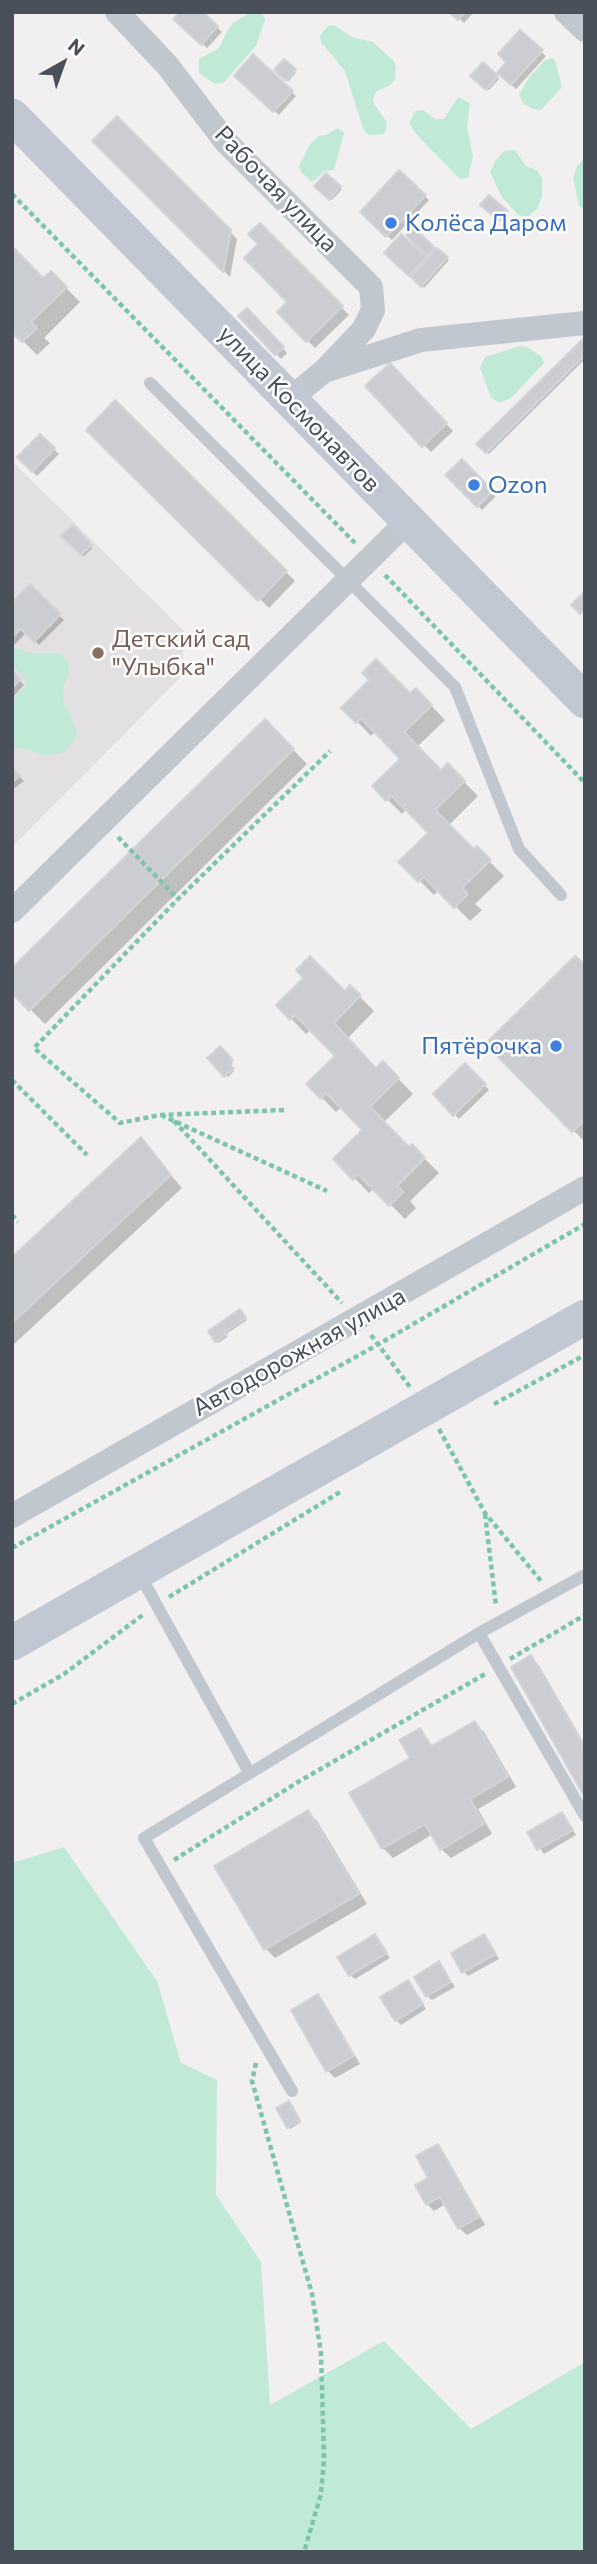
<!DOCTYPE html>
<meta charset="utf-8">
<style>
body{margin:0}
#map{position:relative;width:597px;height:2564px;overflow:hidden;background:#f1efef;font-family:Commissioner,sans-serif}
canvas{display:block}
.frame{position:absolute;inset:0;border:14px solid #49505a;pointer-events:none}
.north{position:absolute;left:28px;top:28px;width:70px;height:70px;-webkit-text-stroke:5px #fff;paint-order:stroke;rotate:40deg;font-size:19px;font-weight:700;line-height:28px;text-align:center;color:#49505a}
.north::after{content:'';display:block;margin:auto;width:24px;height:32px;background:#49505a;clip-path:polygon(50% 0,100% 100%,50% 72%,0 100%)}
</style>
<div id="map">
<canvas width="597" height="2564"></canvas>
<div class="frame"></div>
<div class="north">N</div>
</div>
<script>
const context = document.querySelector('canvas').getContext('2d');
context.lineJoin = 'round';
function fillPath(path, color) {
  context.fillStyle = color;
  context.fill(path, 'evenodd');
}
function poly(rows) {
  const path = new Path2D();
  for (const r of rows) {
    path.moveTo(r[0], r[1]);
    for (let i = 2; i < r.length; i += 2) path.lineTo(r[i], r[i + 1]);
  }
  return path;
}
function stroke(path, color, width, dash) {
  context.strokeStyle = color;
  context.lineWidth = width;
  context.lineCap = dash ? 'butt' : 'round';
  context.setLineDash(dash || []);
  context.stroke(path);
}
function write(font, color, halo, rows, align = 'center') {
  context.font = font + ' Commissioner,sans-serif';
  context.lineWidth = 5;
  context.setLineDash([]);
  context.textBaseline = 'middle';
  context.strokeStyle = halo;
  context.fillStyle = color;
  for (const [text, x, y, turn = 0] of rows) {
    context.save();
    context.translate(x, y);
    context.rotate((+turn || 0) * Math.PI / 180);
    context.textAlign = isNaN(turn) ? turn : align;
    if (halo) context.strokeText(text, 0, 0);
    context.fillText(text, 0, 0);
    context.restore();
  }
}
fillPath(poly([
 [12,461,184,631,182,676,12,847]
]), '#e2e0e0');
fillPath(poly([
 [251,12,261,12,265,19,256,46,224,82,215,84,199,73,199,59,219,48,227,31,233,23],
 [334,25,352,37,373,42,394,61,396,67,395,80,390,85,377,91,373,98,374,104,386,121,387,127,384,134,369,135,364,131,345,71,321,42,320,36,328,26],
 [552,58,555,60,562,87,541,110,533,109,524,104,519,95,528,79,544,61],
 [458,97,470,103,467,126,473,156,468,178,460,179,416,134,409,123,415,111,423,110,435,119,444,119],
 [338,128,344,133,334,170,324,171,314,181,311,181,302,173,299,166,310,144,319,136,326,135],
 [515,150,526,166,538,171,542,179,542,197,537,209,527,217,518,215,502,197,490,172,496,160,504,151],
 [585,158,585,209,580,207,578,201,573,178,577,166],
 [520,346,527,347,542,357,544,363,511,398,499,403,491,397,480,368,485,357],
 [16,648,30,653,59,653,68,661,69,673,64,684,63,700,77,731,76,738,64,752,46,756,23,748,12,749,12,700,26,687,27,681,12,664,12,649],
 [64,1847,157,1981,181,2063,217,2080,216,2195,261,2262,270,2405,384,2341,471,2429,585,2362,585,2552,12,2552,12,1863]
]), '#c1ead6');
fillPath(poly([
 [201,12,222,32,207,48,176,19],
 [452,12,474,12,464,23],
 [520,32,546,56,516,89,499,73,509,62],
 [253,57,296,96,279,115,236,76],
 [284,62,296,72,289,81,277,70],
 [483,64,499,79,489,90,472,76],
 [117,118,237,239,230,277,94,141],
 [399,172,429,200,392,240,362,212],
 [326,175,342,189,332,200,316,186],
 [260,225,349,315,315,348,280,312,290,303,260,244],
 [414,230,449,260,424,288,386,253,401,237,428,261,431,257,408,235],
 [51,273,80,302,44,338,50,343,37,355,12,330,44,280],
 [247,311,287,353,281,359,241,316],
 [585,339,585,359,489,454,479,444],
 [390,365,453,431,431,452,367,387],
 [115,403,295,581,269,608,88,430],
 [40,436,59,454,37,476,19,457],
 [462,461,496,496,482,510,448,475],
 [73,527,92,548,84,556,64,536],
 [30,587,64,620,39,645,26,633,12,647,12,605],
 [12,673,24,685,12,698],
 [416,690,445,720,417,747,442,772,448,766,478,796,448,826,474,852,477,849,504,876,475,904,482,910,470,921,439,890,434,895,401,862,431,833,407,809,402,814,374,786,403,759,376,731,371,736,344,708,410,696],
 [265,721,307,764,45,1024,12,991],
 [12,770,24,781,12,790],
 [585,968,585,1138,583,1140,488,1044],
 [345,993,359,996,374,1011,347,1039,376,1070,383,1063,413,1094,383,1123,409,1149,412,1146,439,1173,410,1201,416,1208,405,1219,374,1188,369,1193,336,1159,365,1130,342,1107,336,1112,309,1084,337,1056,311,1029,306,1034,278,1005],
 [220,1048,233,1063,230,1066,234,1071,228,1077,209,1058],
 [465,1065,489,1090,459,1119,435,1094],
 [141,1140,182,1188,12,1346,12,1259],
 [240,1312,247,1320,226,1334,227,1337,218,1343,216,1341],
 [531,1657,538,1664,585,1745,585,1794],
 [474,1723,484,1732,516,1787,478,1809,492,1834,451,1858,441,1849,433,1834,393,1858,383,1848,352,1794,412,1759,420,1730,433,1746],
 [308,1812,317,1821,367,1904,275,1958,266,1949],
 [562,1814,576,1835,544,1854,530,1833],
 [375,1936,390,1958,355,1979,350,1975],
 [484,1937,499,1959,468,1976,464,1972],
 [439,1963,455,1987,432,2000,427,1996],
 [408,1982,426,2009,401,2025,396,2020],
 [318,1996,325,2004,360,2064,335,2078,328,2071],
 [291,2105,301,2122,290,2129,288,2127],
 [437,2146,444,2153,485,2225,467,2235,459,2228,446,2204,434,2211,427,2204]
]), '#0003');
const building = poly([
 [180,12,203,12,218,26,201,45,173,19,180,12],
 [449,12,465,12,458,20,449,12],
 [520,30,543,50,511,85,497,73,506,62,498,54,520,30],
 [253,54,293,91,273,112,234,76,253,54],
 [284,59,296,69,286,81,274,70,284,59],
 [483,62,498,76,486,90,470,76,483,62],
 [117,116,231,230,223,272,92,141,117,116],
 [399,170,426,195,386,237,360,212,399,170],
 [326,173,341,186,329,200,314,186,326,173],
 [489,195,508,211,499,221,480,205,489,195],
 [260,223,343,306,306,342,277,312,287,302,244,258,258,244,248,234,260,223],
 [414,227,435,248,427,256,406,235,414,227],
 [401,234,426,257,409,276,384,253,401,234],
 [437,248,448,257,421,287,411,277,437,248],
 [15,249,43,278,51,271,67,287,31,322,37,328,22,342,12,333,12,252,15,249],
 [247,308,284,347,275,355,238,316,247,308],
 [585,337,585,360,582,358,486,453,476,444,585,337],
 [390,363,447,423,422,447,365,386,390,363],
 [115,400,287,571,258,601,86,430,115,400],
 [40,434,55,448,32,472,17,457,40,434],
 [462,459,493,491,477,507,445,475,462,459],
 [73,525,92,545,81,555,61,536,73,525],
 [30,584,61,614,34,642,21,629,12,638,12,603,30,584],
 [585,591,585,609,580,614,571,605,585,591],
 [376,659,410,693,416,688,432,705,404,732,441,770,448,763,465,781,435,810,474,849,477,846,491,860,462,888,468,894,454,908,424,877,418,882,398,862,428,833,392,796,386,801,372,786,400,759,361,718,356,723,341,708,369,680,362,673,376,659],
 [12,671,21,679,12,688,12,671],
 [265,719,294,749,29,1011,12,993,12,968,265,719],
 [12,768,20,775,12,783,12,768],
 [310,956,345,991,350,985,361,995,334,1023,376,1068,383,1061,399,1078,370,1107,409,1147,412,1144,425,1158,397,1186,403,1192,389,1206,358,1174,353,1180,333,1159,362,1130,326,1093,321,1099,306,1084,335,1056,295,1015,290,1020,276,1005,303,978,296,970,310,956],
 [575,956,585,965,585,1120,572,1132,485,1044,575,956],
 [220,1046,233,1060,229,1064,234,1068,224,1077,207,1058,220,1046],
 [465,1063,486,1084,453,1116,433,1094,465,1063],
 [141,1137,171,1175,12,1323,12,1257,141,1137],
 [240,1309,246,1318,225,1332,227,1334,215,1342,208,1331,240,1309],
 [531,1655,585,1748,585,1798,511,1667,531,1655],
 [475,1721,508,1777,470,1799,484,1824,440,1850,425,1824,382,1849,349,1793,410,1758,399,1740,420,1728,431,1746,475,1721],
 [308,1810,359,1894,264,1950,214,1866,308,1810],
 [562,1812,573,1830,537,1850,527,1832,562,1812],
 [375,1934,387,1953,349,1976,337,1957,375,1934],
 [484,1934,496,1954,462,1973,451,1953,484,1934],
 [439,1961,451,1982,426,1997,414,1977,439,1961],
 [408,1980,423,2004,395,2021,380,1997,408,1980],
 [318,1994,354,2056,326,2072,291,2010,318,1994],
 [289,2101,300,2120,287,2128,276,2108,289,2101],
 [438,2144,479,2217,458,2229,440,2197,426,2205,415,2185,428,2178,416,2156,438,2144]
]);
fillPath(building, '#cccdd3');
stroke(building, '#d3d4d9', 2);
stroke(poly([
 [12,194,355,543],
 [385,575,585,783],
 [118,837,178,899],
 [12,1080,87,1155],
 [284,1110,160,1115,120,1123,34,1048,178,899,330,751],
 [161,1115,327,1191],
 [174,1121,342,1303],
 [12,1215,18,1222],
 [371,1335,410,1387],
 [494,1404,585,1355],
 [439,1429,485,1513,541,1581],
 [485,1514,496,1606],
 [12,1548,379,1344,585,1224],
 [169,1597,340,1492],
 [510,1659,585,1615],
 [12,1704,64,1674,144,1614],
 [174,1860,298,1782,485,1674],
 [256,2063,252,2081,312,2294,321,2353,324,2459,321,2494,304,2552]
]), '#7dc5a9', 4.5, [5, 3.5]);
stroke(poly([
 [150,383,455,687,519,849,561,895],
 [140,1575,249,1772],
 [479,1633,585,1816],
 [292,2091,144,1838,479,1633,585,1575]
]), '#c1c7cf', 12);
stroke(poly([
 [117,12,167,65,226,142,371,287,373,310,364,329,324,371],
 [566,12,585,30],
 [290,399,324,371,421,340,585,323],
 [12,911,408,521],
 [12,1516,585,1188]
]), '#c1c7cf', 24);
stroke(poly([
 [12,116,585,701],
 [12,1643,585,1317]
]), '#c1c8d4', 35);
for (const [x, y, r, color] of [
 [391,223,7,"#3f7fe0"],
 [474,485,7,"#3f7fe0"],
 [98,653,7,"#8d6e63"],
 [556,1046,7,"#3f7fe0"]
]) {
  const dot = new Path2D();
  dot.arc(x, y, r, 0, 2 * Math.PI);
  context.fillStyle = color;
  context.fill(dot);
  stroke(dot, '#fff', 2.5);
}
write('24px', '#49505a', '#fff', [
 ["Рабочая улица",276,189,46],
 ["улица Космонавтов",299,409,46],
 ["Автодорожная улица",299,1352,-29]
]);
write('24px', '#366cbe', '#fff', [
 ["Колёса Даром",405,223],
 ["Ozon",488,485],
 ["Пятёрочка",542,1046,"right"]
], 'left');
write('24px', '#785e54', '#fff', [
 ["Детский сад",112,639],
 ["\"Улыбка\"",112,667]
], 'left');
</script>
